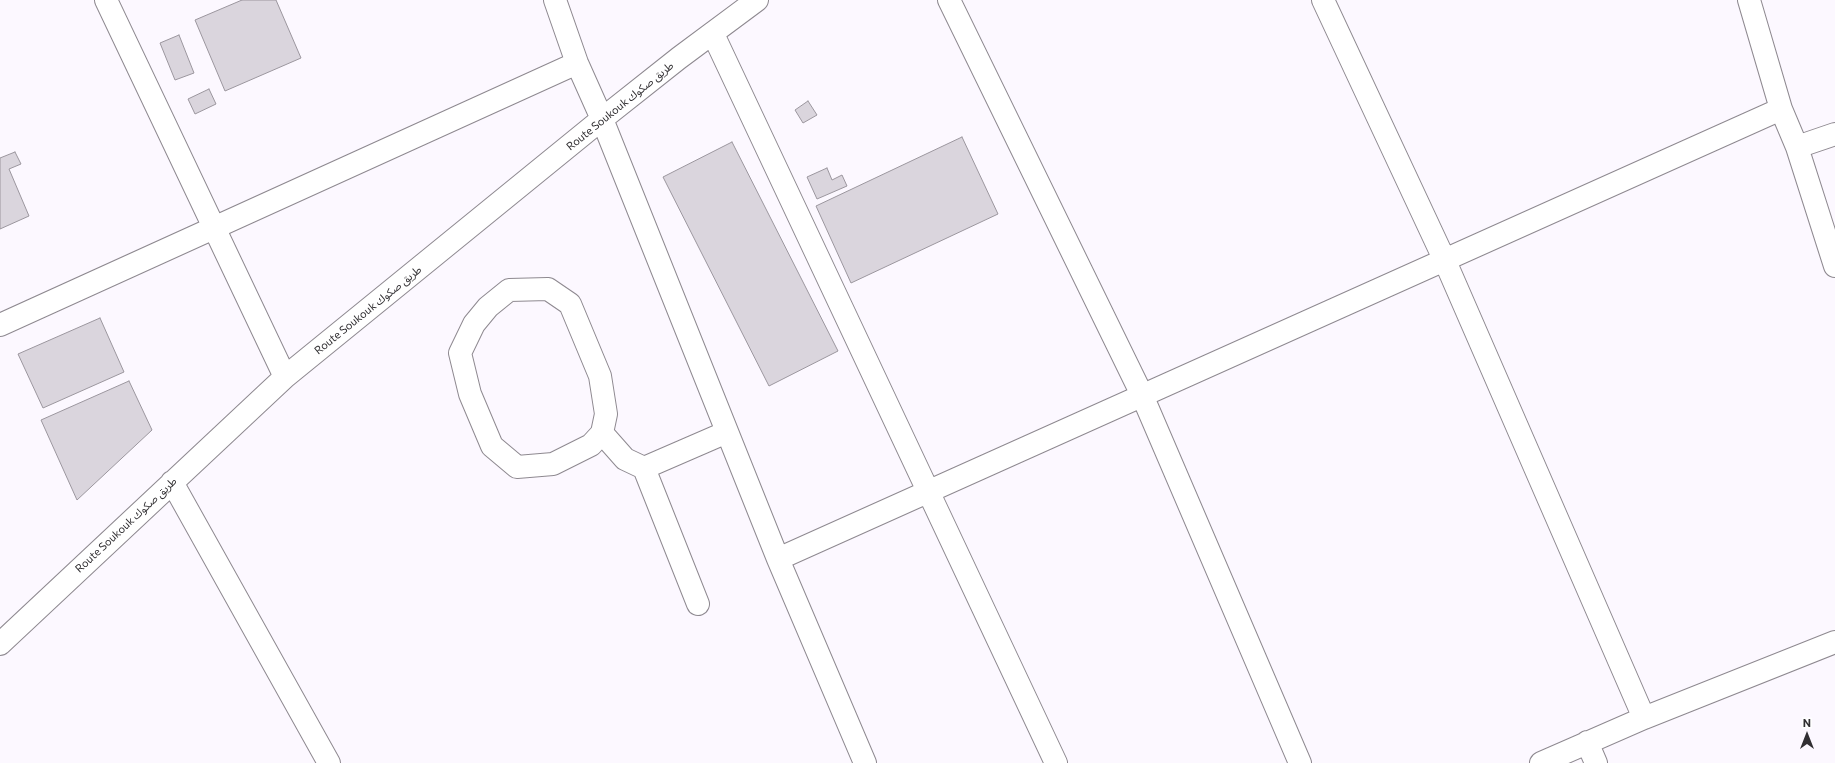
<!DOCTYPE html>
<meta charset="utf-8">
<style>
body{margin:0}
#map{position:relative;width:1835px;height:763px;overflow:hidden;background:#fcf8ff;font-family:Commissioner,sans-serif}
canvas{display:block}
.north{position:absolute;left:1787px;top:715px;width:40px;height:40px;-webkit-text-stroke:3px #fff;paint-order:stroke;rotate:0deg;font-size:11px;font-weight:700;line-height:16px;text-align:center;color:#312f32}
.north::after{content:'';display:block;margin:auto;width:14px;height:18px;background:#312f32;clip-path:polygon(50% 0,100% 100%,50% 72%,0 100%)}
</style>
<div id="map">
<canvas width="1835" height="763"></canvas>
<div class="north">N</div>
</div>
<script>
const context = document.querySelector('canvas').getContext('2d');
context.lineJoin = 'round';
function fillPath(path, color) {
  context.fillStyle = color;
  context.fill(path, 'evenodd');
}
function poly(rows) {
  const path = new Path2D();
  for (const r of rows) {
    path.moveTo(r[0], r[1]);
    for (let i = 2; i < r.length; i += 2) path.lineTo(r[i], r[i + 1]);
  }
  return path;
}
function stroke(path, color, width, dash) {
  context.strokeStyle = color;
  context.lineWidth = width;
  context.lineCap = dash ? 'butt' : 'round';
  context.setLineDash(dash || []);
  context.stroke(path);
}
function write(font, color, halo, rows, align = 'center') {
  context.font = font + ' Commissioner,"Noto Sans Arabic",sans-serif';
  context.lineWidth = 3;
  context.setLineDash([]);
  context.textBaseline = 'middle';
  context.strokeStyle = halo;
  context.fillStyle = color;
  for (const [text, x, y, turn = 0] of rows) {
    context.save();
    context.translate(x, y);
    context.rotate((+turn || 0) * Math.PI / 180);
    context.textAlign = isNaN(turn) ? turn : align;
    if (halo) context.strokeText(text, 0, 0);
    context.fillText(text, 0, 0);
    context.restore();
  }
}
const building = poly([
 [242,0,276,0,301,58,225,91,195,20,242,0],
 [179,35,194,73,175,80,160,43,179,35],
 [209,89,216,104,195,114,188,99,209,89],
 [808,101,817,115,803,123,795,110,808,101],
 [962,137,998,214,851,283,816,206,962,137],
 [732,142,838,351,769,386,663,177,732,142],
 [15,152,21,164,9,169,29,216,0,229,0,158,15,152],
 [827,168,832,180,842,175,847,186,817,199,807,177,827,168],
 [100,318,124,372,43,408,18,354,100,318],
 [129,381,152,430,77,500,41,420,129,381]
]);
fillPath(building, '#dad5dd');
stroke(building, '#9b969e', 1);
const minor = poly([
 [106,0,285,377],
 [555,0,577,63,602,119,778,559,865,763],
 [949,0,1142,395,1300,763],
 [1323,0,1445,261,1644,718],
 [1749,0,1781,109,1797,147,1835,266],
 [713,34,1056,763],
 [1797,147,1835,134],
 [548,289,570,304,600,376,606,414,602,433,591,445,553,464,517,467,492,446,470,394,460,353,474,324,488,307,509,290,548,289],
 [0,325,577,63],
 [602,433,625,459,644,468,727,432],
 [644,468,698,604],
 [172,482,329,763],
 [778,559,1781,109],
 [0,644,285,377,602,119,679,58,757,0],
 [1587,742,1596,763],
 [1541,763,1644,718,1835,642]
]);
stroke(minor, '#8e8990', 24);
stroke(minor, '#fff', 22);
write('11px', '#312f32', '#fff', [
 ["Route Soukouk طريق صكوك",620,106,-39],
 ["Route Soukouk طريق صكوك",368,310,-39],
 ["Route Soukouk طريق صكوك",126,525,-43]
]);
</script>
